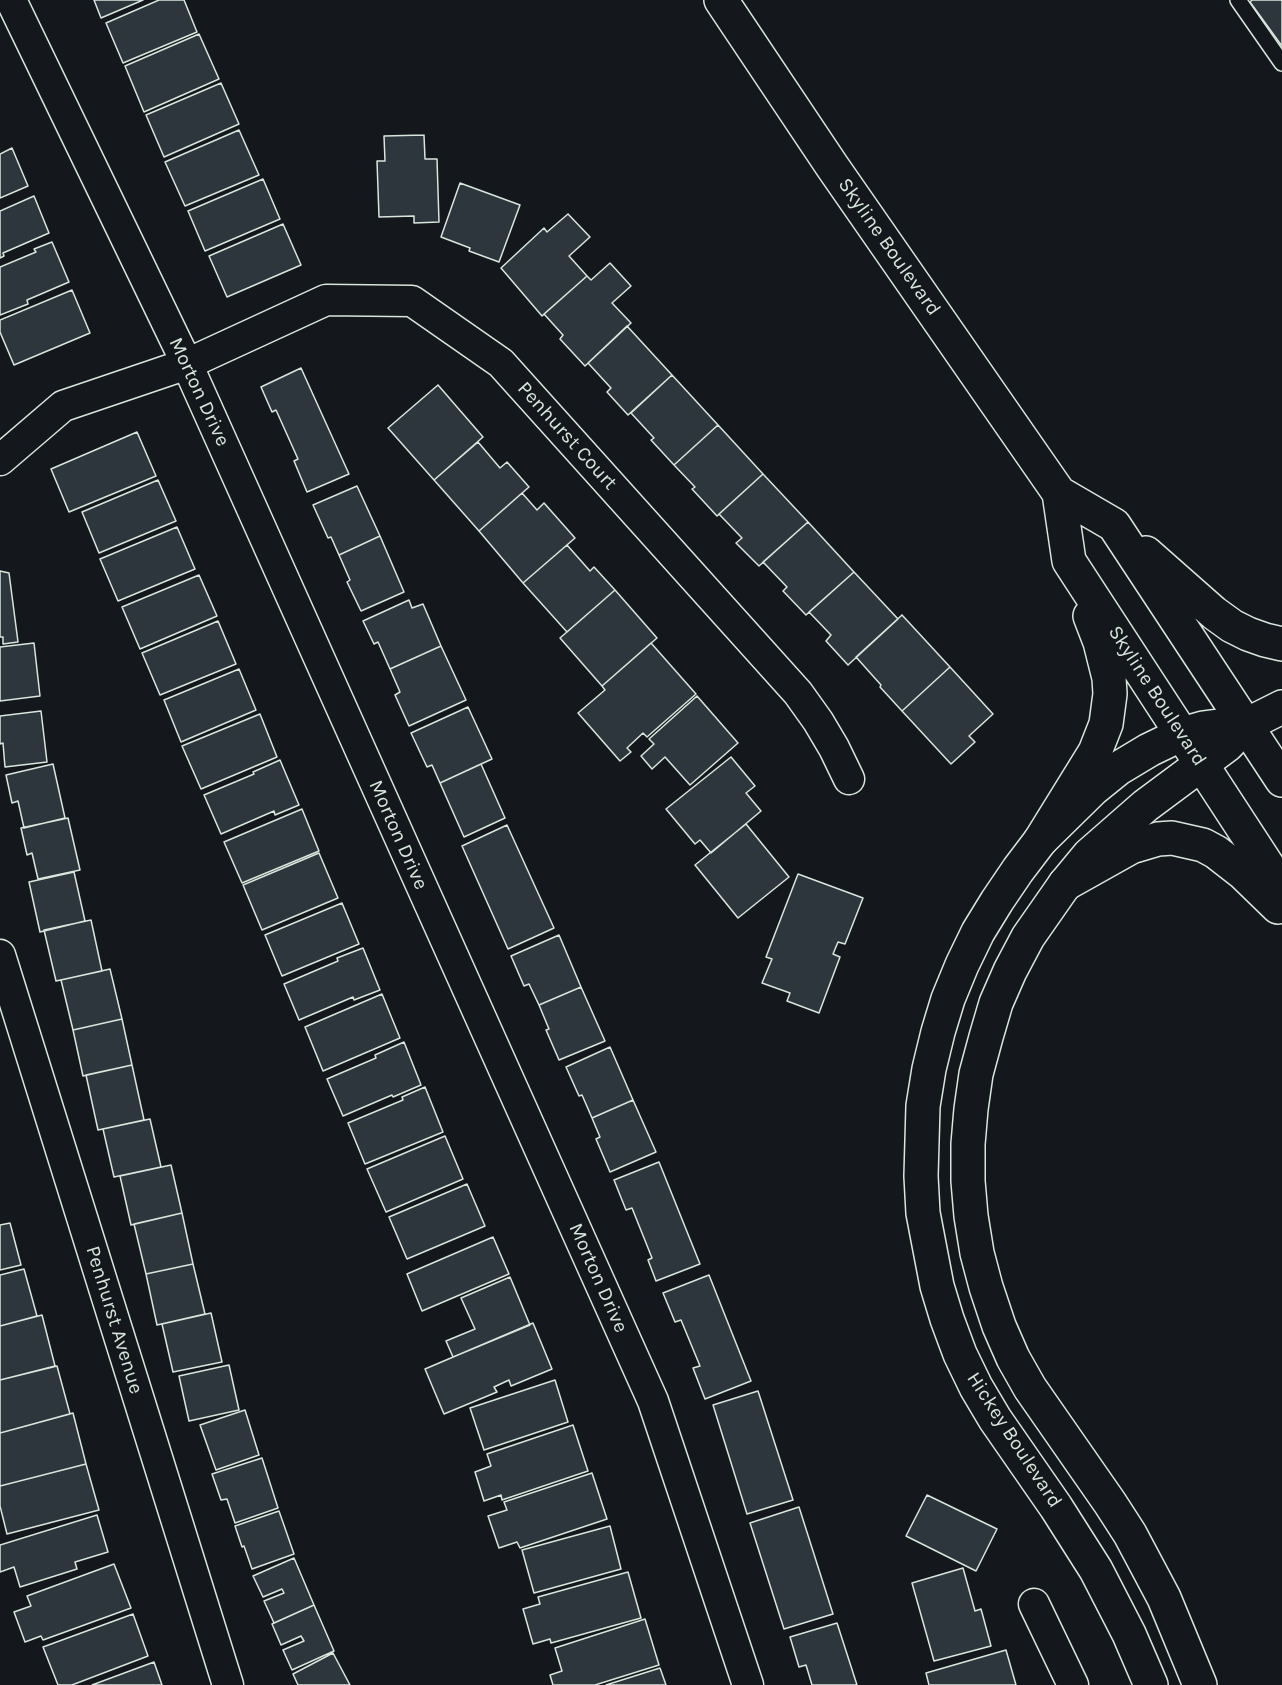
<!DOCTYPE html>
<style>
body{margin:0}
canvas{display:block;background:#14181c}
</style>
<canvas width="1282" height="1685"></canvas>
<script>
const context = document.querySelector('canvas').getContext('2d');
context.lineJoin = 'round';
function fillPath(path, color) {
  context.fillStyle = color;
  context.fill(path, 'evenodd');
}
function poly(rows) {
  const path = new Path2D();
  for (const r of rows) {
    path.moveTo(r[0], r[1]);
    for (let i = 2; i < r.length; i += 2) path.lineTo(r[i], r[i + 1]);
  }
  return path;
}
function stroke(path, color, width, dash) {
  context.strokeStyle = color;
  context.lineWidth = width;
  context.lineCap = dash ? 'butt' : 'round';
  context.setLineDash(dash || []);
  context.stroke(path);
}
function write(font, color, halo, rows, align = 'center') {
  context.font = font + ' Karla,sans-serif';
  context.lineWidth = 4.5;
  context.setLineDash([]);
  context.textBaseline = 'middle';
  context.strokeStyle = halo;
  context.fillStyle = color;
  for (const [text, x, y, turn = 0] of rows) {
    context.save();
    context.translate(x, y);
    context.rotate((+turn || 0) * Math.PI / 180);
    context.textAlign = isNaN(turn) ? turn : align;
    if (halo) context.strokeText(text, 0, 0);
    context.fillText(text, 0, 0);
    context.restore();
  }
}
const building = poly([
 [94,0,143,0,101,18,94,0],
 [159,0,184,0,197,32,123,63,106,23,159,0],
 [1252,0,1282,0,1282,46,1250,2,1252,0],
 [199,34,219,79,144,112,125,66,199,34],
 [221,83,239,124,164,157,146,115,221,83],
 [239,130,259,175,185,206,165,162,239,130],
 [424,135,425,159,437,159,439,222,414,223,414,216,379,217,377,161,385,161,384,136,424,135],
 [12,148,28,186,0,198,0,154,12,148],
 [263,179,280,219,205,251,188,211,263,179],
 [460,183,520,205,499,262,469,251,470,248,441,237,460,183],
 [34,196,49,233,3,253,4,256,0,258,0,211,34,196],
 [568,214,590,237,569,256,587,276,542,316,501,268,544,228,547,232,568,214],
 [283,224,301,265,227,297,209,256,283,224],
 [52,242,69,282,27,300,28,304,0,315,0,267,36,252,34,249,52,242],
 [610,263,631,286,612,303,631,323,585,366,560,339,563,335,544,314,587,276,591,280,610,263],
 [72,290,90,333,14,365,0,332,0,320,72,290],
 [627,326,672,375,628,415,607,392,611,388,588,363,627,326],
 [301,368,349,474,307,492,294,461,298,459,276,410,272,412,261,387,301,368],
 [672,375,718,425,674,465,651,440,654,438,631,413,672,375],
 [438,385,483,437,434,480,388,428,438,385],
 [718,425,763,474,717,516,692,489,695,487,674,465,718,425],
 [137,432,156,476,69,512,51,469,137,432],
 [478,442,500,468,507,462,529,487,479,531,434,480,478,442],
 [763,474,808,522,759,566,736,543,742,538,719,514,763,474],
 [158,480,176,521,99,553,82,512,158,480],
 [357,486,380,536,339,555,331,537,328,538,313,505,357,486],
 [522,493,537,510,544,503,575,538,523,583,479,531,522,493],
 [808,522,854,572,806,615,783,591,787,587,763,562,808,522],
 [177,527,195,569,118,601,100,559,177,527],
 [380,536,404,592,361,611,347,582,350,580,339,555,380,536],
 [567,545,590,571,594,567,615,590,567,632,523,583,567,545],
 [0,571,9,573,18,642,3,644,3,637,0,637,0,571],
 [854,572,898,619,848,665,826,641,831,635,809,612,854,572],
 [199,575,217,616,140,649,122,607,199,575],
 [615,590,657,638,602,686,560,638,615,590],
 [409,600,412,608,423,604,441,646,390,669,378,642,374,644,363,621,409,600],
 [902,615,950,667,902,711,880,687,881,685,856,657,902,615],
 [218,621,236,664,160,695,142,653,218,621],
 [34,643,40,696,0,701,0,647,34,643],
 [651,643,696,694,647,737,643,733,627,748,631,752,620,761,578,713,605,690,602,686,651,643],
 [441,646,466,700,409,726,395,695,400,692,390,669,441,646],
 [950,667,993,714,969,736,975,742,951,764,902,711,950,667],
 [239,669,256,710,181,742,164,700,239,669],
 [697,696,738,743,690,785,665,757,652,769,641,756,654,744,649,739,697,696],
 [468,707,492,759,440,783,432,765,427,767,411,733,468,707],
 [41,711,47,762,5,767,3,743,0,744,0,716,41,711],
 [260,714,277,757,201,789,182,746,260,714],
 [731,757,755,786,746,793,761,811,711,853,700,840,695,844,666,809,731,757],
 [280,760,299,805,275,815,274,811,221,834,204,795,254,774,253,772,280,760],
 [53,764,65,818,24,828,18,801,12,803,6,775,53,764],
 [481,764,505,818,464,837,440,783,481,764],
 [302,809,319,851,242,883,224,842,302,809],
 [68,818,80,870,38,879,32,853,27,855,21,828,68,818],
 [746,824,789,877,738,918,695,865,746,824],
 [507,825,554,928,508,949,462,846,507,825],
 [319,853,338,898,262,930,243,885,319,853],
 [74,872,85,921,40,932,29,882,74,872],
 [798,874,863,898,845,944,838,942,833,954,840,957,819,1013,787,1001,790,993,762,983,772,959,766,957,798,874],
 [342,903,359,944,282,976,265,935,342,903],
 [91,920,102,971,56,981,44,930,91,920],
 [559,935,581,987,539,1005,529,984,524,986,511,956,559,935],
 [363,948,380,990,354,1000,353,997,299,1020,284,984,338,961,337,958,363,948],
 [110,969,122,1019,73,1030,61,980,110,969],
 [581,987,605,1041,559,1060,546,1030,549,1029,539,1005,581,987],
 [382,994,400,1038,323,1071,305,1027,382,994],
 [122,1019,132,1065,83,1076,73,1030,122,1019],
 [404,1042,421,1085,393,1097,392,1095,343,1116,327,1079,376,1058,375,1055,404,1042],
 [610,1047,633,1100,592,1118,582,1095,579,1096,566,1067,610,1047],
 [132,1065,144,1120,98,1130,86,1075,132,1065],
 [425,1087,443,1132,365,1164,348,1123,403,1100,402,1097,425,1087],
 [633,1100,656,1152,610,1172,596,1139,600,1137,592,1118,633,1100],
 [150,1119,161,1167,114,1177,103,1129,150,1119],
 [445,1136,463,1179,386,1212,367,1169,445,1136],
 [659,1162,700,1264,656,1281,648,1260,652,1258,632,1208,626,1210,614,1180,659,1162],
 [171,1165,182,1213,131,1225,120,1176,171,1165],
 [467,1184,485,1226,407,1259,389,1217,467,1184],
 [182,1213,193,1264,146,1274,134,1224,182,1213],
 [10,1223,21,1265,0,1270,0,1225,10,1223],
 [493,1237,509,1274,422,1311,407,1274,493,1237],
 [193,1264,205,1314,157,1325,146,1274,193,1264],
 [24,1269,37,1316,0,1326,0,1275,24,1269],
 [709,1275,751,1381,705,1399,693,1368,700,1366,681,1320,675,1322,663,1293,709,1275],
 [510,1277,530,1325,453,1357,446,1341,475,1329,461,1298,510,1277],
 [211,1313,222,1362,173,1372,162,1324,211,1313],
 [42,1315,55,1366,0,1380,0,1326,42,1315],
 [533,1323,552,1369,511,1386,509,1380,494,1387,497,1392,444,1414,425,1369,533,1323],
 [229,1365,239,1410,189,1421,179,1376,229,1365],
 [57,1366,70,1414,0,1433,0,1380,57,1366],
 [555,1380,568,1422,484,1450,470,1408,555,1380],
 [758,1391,793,1500,747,1514,713,1405,758,1391],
 [245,1410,259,1455,216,1470,200,1425,245,1410],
 [73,1413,86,1464,0,1486,0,1433,73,1413],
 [573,1425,588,1471,502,1500,501,1495,484,1501,475,1472,491,1466,487,1454,573,1425],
 [262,1458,278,1508,235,1523,227,1499,221,1500,212,1474,262,1458],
 [86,1464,99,1510,7,1534,0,1506,0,1486,86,1464],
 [592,1473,607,1519,520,1548,517,1542,499,1548,488,1516,507,1510,504,1502,592,1473],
 [927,1495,997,1529,976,1571,906,1536,927,1495],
 [799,1507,833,1614,784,1629,750,1523,799,1507],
 [279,1511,294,1554,252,1569,244,1546,242,1547,235,1526,279,1511],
 [97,1515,108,1552,75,1562,77,1569,20,1587,14,1567,0,1572,0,1545,97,1515],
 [610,1526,621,1569,534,1593,522,1550,610,1526],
 [294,1558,314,1605,274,1623,264,1601,284,1593,282,1589,263,1597,253,1576,294,1558],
 [114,1564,131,1608,43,1640,41,1636,25,1642,14,1612,31,1606,27,1596,114,1564],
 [963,1568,975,1611,981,1609,991,1646,934,1661,912,1583,963,1568],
 [628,1572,641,1618,551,1643,550,1639,533,1644,523,1609,540,1604,538,1597,628,1572],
 [314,1605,334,1651,292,1670,283,1650,304,1641,301,1636,281,1645,272,1624,314,1605],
 [133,1614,148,1656,72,1685,58,1685,43,1647,133,1614],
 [645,1619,659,1665,595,1685,553,1685,550,1675,562,1671,555,1648,645,1619],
 [837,1623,857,1685,812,1685,806,1665,799,1667,790,1637,837,1623],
 [1006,1650,1016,1685,929,1685,926,1673,1006,1650],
 [333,1653,350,1685,298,1685,293,1674,333,1653],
 [154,1662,162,1685,92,1685,154,1662],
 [660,1668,666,1685,606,1685,660,1668]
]);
fillPath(building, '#2c363c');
stroke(building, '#d8e6dc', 1.5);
const lane = poly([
 [1238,0,1282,63]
]);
const street = poly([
 [11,0,187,364,653,1401,748,1685],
 [0,460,63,406,187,364,326,300,412,301,501,363,798,693,818,721,834,748,849,779],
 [0,955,228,1685],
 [1034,1604,1073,1685]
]);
const secondary = poly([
 [1151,1685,1129,1634,1096,1570,1056,1507,995,1419,976,1387,960,1354,947,1319,937,1286,923,1213,921,1176,923,1106,929,1069,938,1032,948,999,962,965,978,932,997,901,1018,870,1040,841,1093,789,1119,768,1149,750,1182,734,1203,728,1226,725,1246,725],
 [1200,1685,1164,1598,1130,1534,1110,1503,1030,1388,1013,1358,999,1326,986,1287,977,1253,971,1216,968,1181,968,1144,971,1109,976,1074,986,1037,996,1003,1010,971,1028,937,1065,884,1089,855,1145,806,1227,745,1246,725,1282,707]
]);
const primary = poly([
 [721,0,832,166,1059,493,1069,561,1282,888],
 [1059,493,1114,525,1282,780],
 [1146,553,1214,613,1232,626,1248,634,1265,640,1282,644],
 [1040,841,1095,752,1106,724,1110,694,1109,678,1100,642,1090,616],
 [1065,884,1131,847,1158,839,1172,838,1203,845,1216,852,1243,873,1278,907]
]);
stroke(lane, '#d8e6dc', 18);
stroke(street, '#d8e6dc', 33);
stroke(secondary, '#d8e6dc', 36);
stroke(primary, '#d8e6dc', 36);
stroke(lane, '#14181c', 15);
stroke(street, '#14181c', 30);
stroke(secondary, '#14181c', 33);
stroke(primary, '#14181c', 33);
write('20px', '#d8e6dc', '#14181c', [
 ["Skyline Boulevard",889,247,55],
 ["Morton Drive",199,392,65],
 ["Penhurst Court",567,436,48],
 ["Skyline Boulevard",1157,696,57],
 ["Morton Drive",398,835,66],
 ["Morton Drive",598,1278,66],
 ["Penhurst Avenue",114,1320,73],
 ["Hickey Boulevard",1014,1440,57]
]);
</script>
